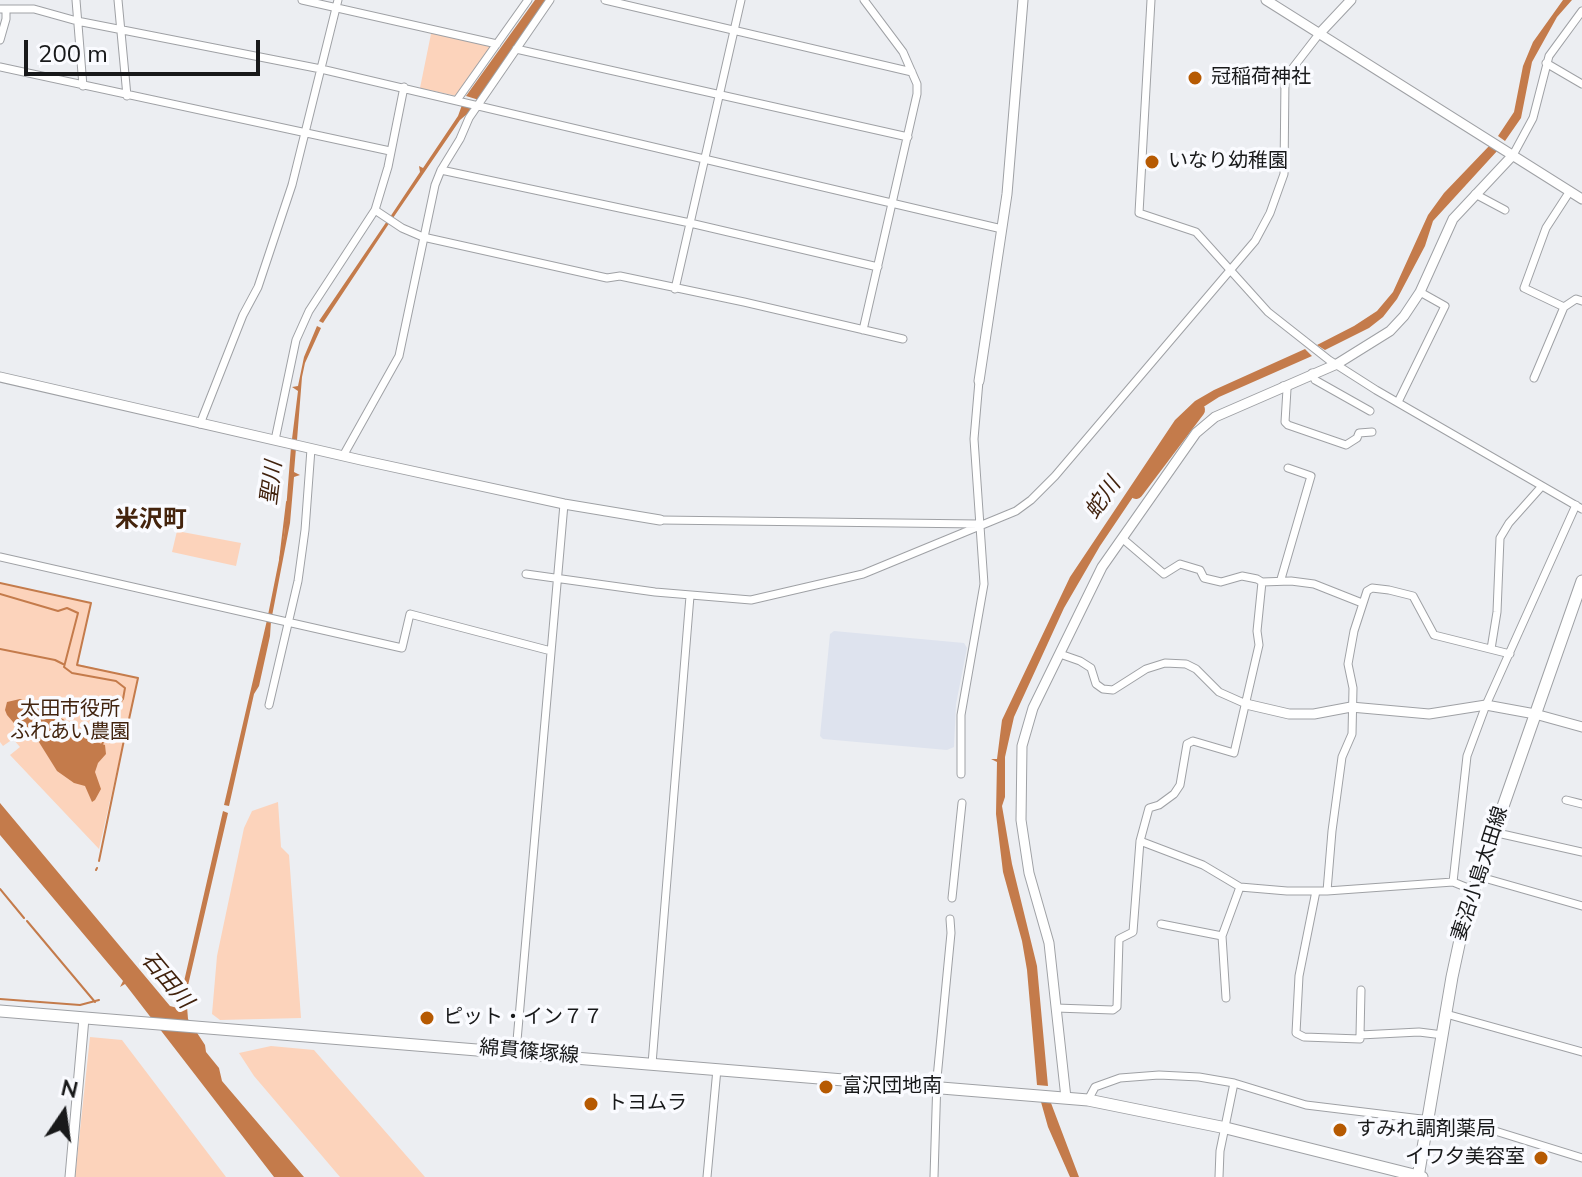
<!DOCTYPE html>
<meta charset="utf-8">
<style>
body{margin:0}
#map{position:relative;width:1582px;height:1177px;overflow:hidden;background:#eceef2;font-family:"Nunito Sans",sans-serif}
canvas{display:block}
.north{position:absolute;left:24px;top:1073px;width:80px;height:80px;-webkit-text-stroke:6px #fafbff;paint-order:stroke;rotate:13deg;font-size:22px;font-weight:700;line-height:32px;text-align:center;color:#18191a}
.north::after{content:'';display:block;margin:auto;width:28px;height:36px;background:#18191a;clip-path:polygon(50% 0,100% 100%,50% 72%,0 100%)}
.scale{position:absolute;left:24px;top:40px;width:236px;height:36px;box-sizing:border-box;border:4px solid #18191a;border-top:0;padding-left:10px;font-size:24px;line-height:28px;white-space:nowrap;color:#18191a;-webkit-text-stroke:6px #fafbff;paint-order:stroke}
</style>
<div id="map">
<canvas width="1582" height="1177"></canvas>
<div class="north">N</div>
<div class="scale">200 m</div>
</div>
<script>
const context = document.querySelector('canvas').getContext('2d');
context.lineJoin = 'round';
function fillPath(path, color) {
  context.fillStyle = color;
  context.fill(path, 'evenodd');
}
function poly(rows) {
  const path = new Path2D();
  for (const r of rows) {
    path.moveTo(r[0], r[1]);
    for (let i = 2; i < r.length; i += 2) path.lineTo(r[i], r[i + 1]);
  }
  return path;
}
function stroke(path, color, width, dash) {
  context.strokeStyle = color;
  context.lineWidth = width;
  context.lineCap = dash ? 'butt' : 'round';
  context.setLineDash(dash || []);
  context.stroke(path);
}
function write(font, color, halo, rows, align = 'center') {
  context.font = font + ' "Nunito Sans","Noto Sans JP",sans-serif';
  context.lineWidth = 7;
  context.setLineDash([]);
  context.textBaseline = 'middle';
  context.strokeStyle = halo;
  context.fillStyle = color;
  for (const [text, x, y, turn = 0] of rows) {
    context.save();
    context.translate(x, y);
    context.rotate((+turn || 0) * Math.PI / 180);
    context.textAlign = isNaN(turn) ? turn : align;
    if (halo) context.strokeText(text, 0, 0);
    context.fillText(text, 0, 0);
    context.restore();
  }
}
fillPath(poly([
 [834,631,964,643,967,648,956,704,954,747,947,750,823,739,820,736,830,634]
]), '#dee3ee');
fillPath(poly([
 [432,29,494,43,457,96,420,88],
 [177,531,241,543,236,566,172,552],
 [0,583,91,603,77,664,138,678,99,849,10,755,20,747,13,739,3,746,0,742],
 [278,802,281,847,289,855,301,1018,220,1020,212,1014,217,956,244,828,252,811],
 [90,1037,122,1040,226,1177,75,1177],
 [271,1046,314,1050,425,1177,340,1177,254,1076,239,1053]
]), '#fcd3bb');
fillPath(poly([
 [535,0,546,0,479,100,466,96],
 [1563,0,1572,0,1557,17,1532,62,1521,118,1505,141,1498,136,1514,112,1523,66,1533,42],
 [462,105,474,108,460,120,393,218,390,217,420,172,419,166,423,168,458,116],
 [1490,145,1498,150,1433,221,1425,246,1397,299,1383,317,1369,328,1325,350,1317,345,1354,326,1377,311,1393,292,1428,215,1444,193],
 [387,221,390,222,323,323,319,321],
 [317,326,321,328,305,363,302,377,297,440,292,439,298,391,292,387,298,386,304,357],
 [1305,349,1312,356,1219,397,1194,413,1164,451,1100,546,1064,608,1014,717,1005,757,1005,797,1002,806,1012,864,1037,966,1048,1086,1037,1085,1027,970,1022,941,1003,872,996,814,997,762,991,759,997,759,1002,720,1070,577,1175,420,1195,401,1214,390],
 [291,447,296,448,294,472,300,475,294,477,290,523,272,616,268,615,284,535],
 [267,620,271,621,270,636,259,686,254,694,229,806,224,805],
 [20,699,42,707,68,722,83,737,105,745,106,754,98,763,95,772,101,789,95,800,92,802,85,786,74,783,57,771,37,739,19,729,7,715,5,710,7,702],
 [0,803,170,1006,181,1009,180,999,223,811,228,813,186,994,188,1019,205,1045,206,1052,219,1068,222,1081,304,1177,274,1177,125,984,120,987,123,981,0,835],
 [1041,1102,1051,1103,1079,1177,1070,1177,1048,1127]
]), '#c47b4b');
stroke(poly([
 [280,560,287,502],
 [0,583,91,603,77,665,138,678,126,733],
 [0,594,58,611,67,608,78,613,64,667,72,673,116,681,125,688,123,699,114,711,110,733,102,744],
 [0,649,55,660,63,664],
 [99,861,124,740],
 [96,870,97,868],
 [0,889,24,918],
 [27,921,95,1002],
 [0,999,80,1005,99,1000]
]), '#c47b4b', 2);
stroke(poly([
 [1136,492,1198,410]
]), '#c47b4b', 14);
const minor = poly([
 [76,0,83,86],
 [118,0,127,96],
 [302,0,497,44],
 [605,0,912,72],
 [1151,0,1139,213,1196,232,1268,312,1329,360,1376,390,1582,509],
 [0,9,34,9,77,21,321,69,1002,229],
 [0,40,6,19,6,9],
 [516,49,908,137],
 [1546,63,1582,84],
 [0,67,390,151],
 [457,100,528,0],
 [1513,155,1533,118,1549,56,1582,11],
 [441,170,690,223,878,267],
 [1475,194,1505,210],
 [375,210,402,228,423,237,607,278,620,276,744,302,903,339],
 [675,289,741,0],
 [1564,307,1524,288,1546,228,1570,191],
 [863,330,917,94,917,84,903,52,864,0],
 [1312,373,1315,380,1370,411],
 [1534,378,1564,307,1576,299,1582,301],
 [1283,386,1287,389,1285,422,1288,425,1346,445,1357,438,1359,433,1372,432],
 [1398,402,1445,306,1420,292],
 [200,424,243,315,258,287,292,185,338,0],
 [275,440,296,340,309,311,375,210,388,167,404,87],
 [343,456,399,356,435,185,441,170,460,139,469,118,550,0],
 [660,520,978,524],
 [1123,539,1164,574,1180,564,1200,570,1204,578,1221,582,1242,576,1257,579,1262,582,1291,581,1314,584,1362,603],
 [0,557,402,648,410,614,551,651],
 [526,574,655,592,751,600,863,574,1016,511,1031,500,1055,476,1255,241,1270,213,1284,174,1285,78,1319,34],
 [1281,579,1311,476,1288,468],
 [1491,649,1497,612,1500,538,1509,523,1542,486],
 [1060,654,1080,661,1091,668,1096,684,1103,689,1113,690,1146,669,1165,663,1186,664,1196,669,1219,692,1246,704],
 [269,705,298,581,305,530,311,449],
 [961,774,961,715,984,584,974,439,979,381],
 [1566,800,1582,804],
 [1493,832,1582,852],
 [1140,841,1203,865,1240,887,1287,891,1327,891,1453,882,1473,890],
 [1477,876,1582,906],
 [1453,882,1467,756,1486,705,1576,505],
 [1316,891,1299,976,1296,1033,1304,1037,1360,1039,1360,1035,1419,1032,1443,1035],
 [1327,891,1332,831,1342,757,1352,734,1353,688,1348,664,1354,631,1367,591,1372,588,1389,590,1413,596,1434,635,1510,654],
 [952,898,962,803],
 [1161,924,1222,936],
 [1226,998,1222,936,1240,887],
 [1056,1008,1113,1010,1117,1007,1119,939,1133,932,1140,841,1149,808,1159,805,1174,794,1180,785,1187,744,1193,741,1234,753,1259,645,1257,631,1262,582],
 [1446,1014,1582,1052],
 [1360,1035,1361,990],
 [516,1052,564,504],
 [652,1064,690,596],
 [1088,1100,1095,1087,1120,1078,1159,1075,1199,1077,1234,1083,1306,1105,1479,1126,1582,1158],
 [707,1177,717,1069],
 [934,1177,937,1078,951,933,950,919],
 [1219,1177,1220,1151,1234,1083]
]);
const tertiary = poly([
 [1266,0,1582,199],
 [1319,34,1351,0],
 [0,377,361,460,564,504,660,520],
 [979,381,1007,194,1023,0],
 [1246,704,1289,714,1314,714,1351,707,1429,714,1486,705,1535,714,1582,727],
 [1066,1098,1049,943,1029,873,1021,820,1022,746,1033,708,1102,567,1196,433,1215,417,1337,364,1390,331,1404,316,1420,292,1453,219,1513,155],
 [70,1177,84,1018]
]);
const secondary = poly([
 [0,1011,1088,1100,1226,1128,1422,1177],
 [1418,1177,1452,977,1466,912,1582,581]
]);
stroke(minor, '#9fa1a5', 9);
stroke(tertiary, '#9fa1a5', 11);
stroke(secondary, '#9fa1a5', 13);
stroke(minor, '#fff', 7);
stroke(tertiary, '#fff', 9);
stroke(secondary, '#fff', 11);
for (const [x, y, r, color] of [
 [1195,78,8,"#b65a02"],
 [1152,162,8,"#b65a02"],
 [427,1018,8,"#b65a02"],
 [826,1087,8,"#b65a02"],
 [591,1104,8,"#b65a02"],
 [1340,1130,8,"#b65a02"],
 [1541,1158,8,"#b65a02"]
]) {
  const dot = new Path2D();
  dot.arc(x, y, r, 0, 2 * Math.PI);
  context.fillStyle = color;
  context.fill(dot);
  stroke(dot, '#fafbff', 3);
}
write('20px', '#18191a', '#fafbff', [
 ["冠稲荷神社",1211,78],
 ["いなり幼稚園",1168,162],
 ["ピット・イン７７",443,1018],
 ["富沢団地南",842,1087],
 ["トヨムラ",607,1104],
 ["すみれ調剤薬局",1356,1130],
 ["イワ夕美容室",1525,1158,"right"]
], 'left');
write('20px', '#42240f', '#fafbff', [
 ["太田市役所",70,710],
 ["ふれあい農園",70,733]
]);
write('20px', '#18191a', '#fafbff', [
 ["妻沼小島太田線",1481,874,-72],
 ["綿貫篠塚線",529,1053,5]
]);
write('italic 22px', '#41220d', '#fafbff', [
 ["聖川",273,483,-83],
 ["蛇川",1104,499,-55],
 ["石田川",166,981,50]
]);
write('bold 24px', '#44240d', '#fafbff', [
 ["米沢町",151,521]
]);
</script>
